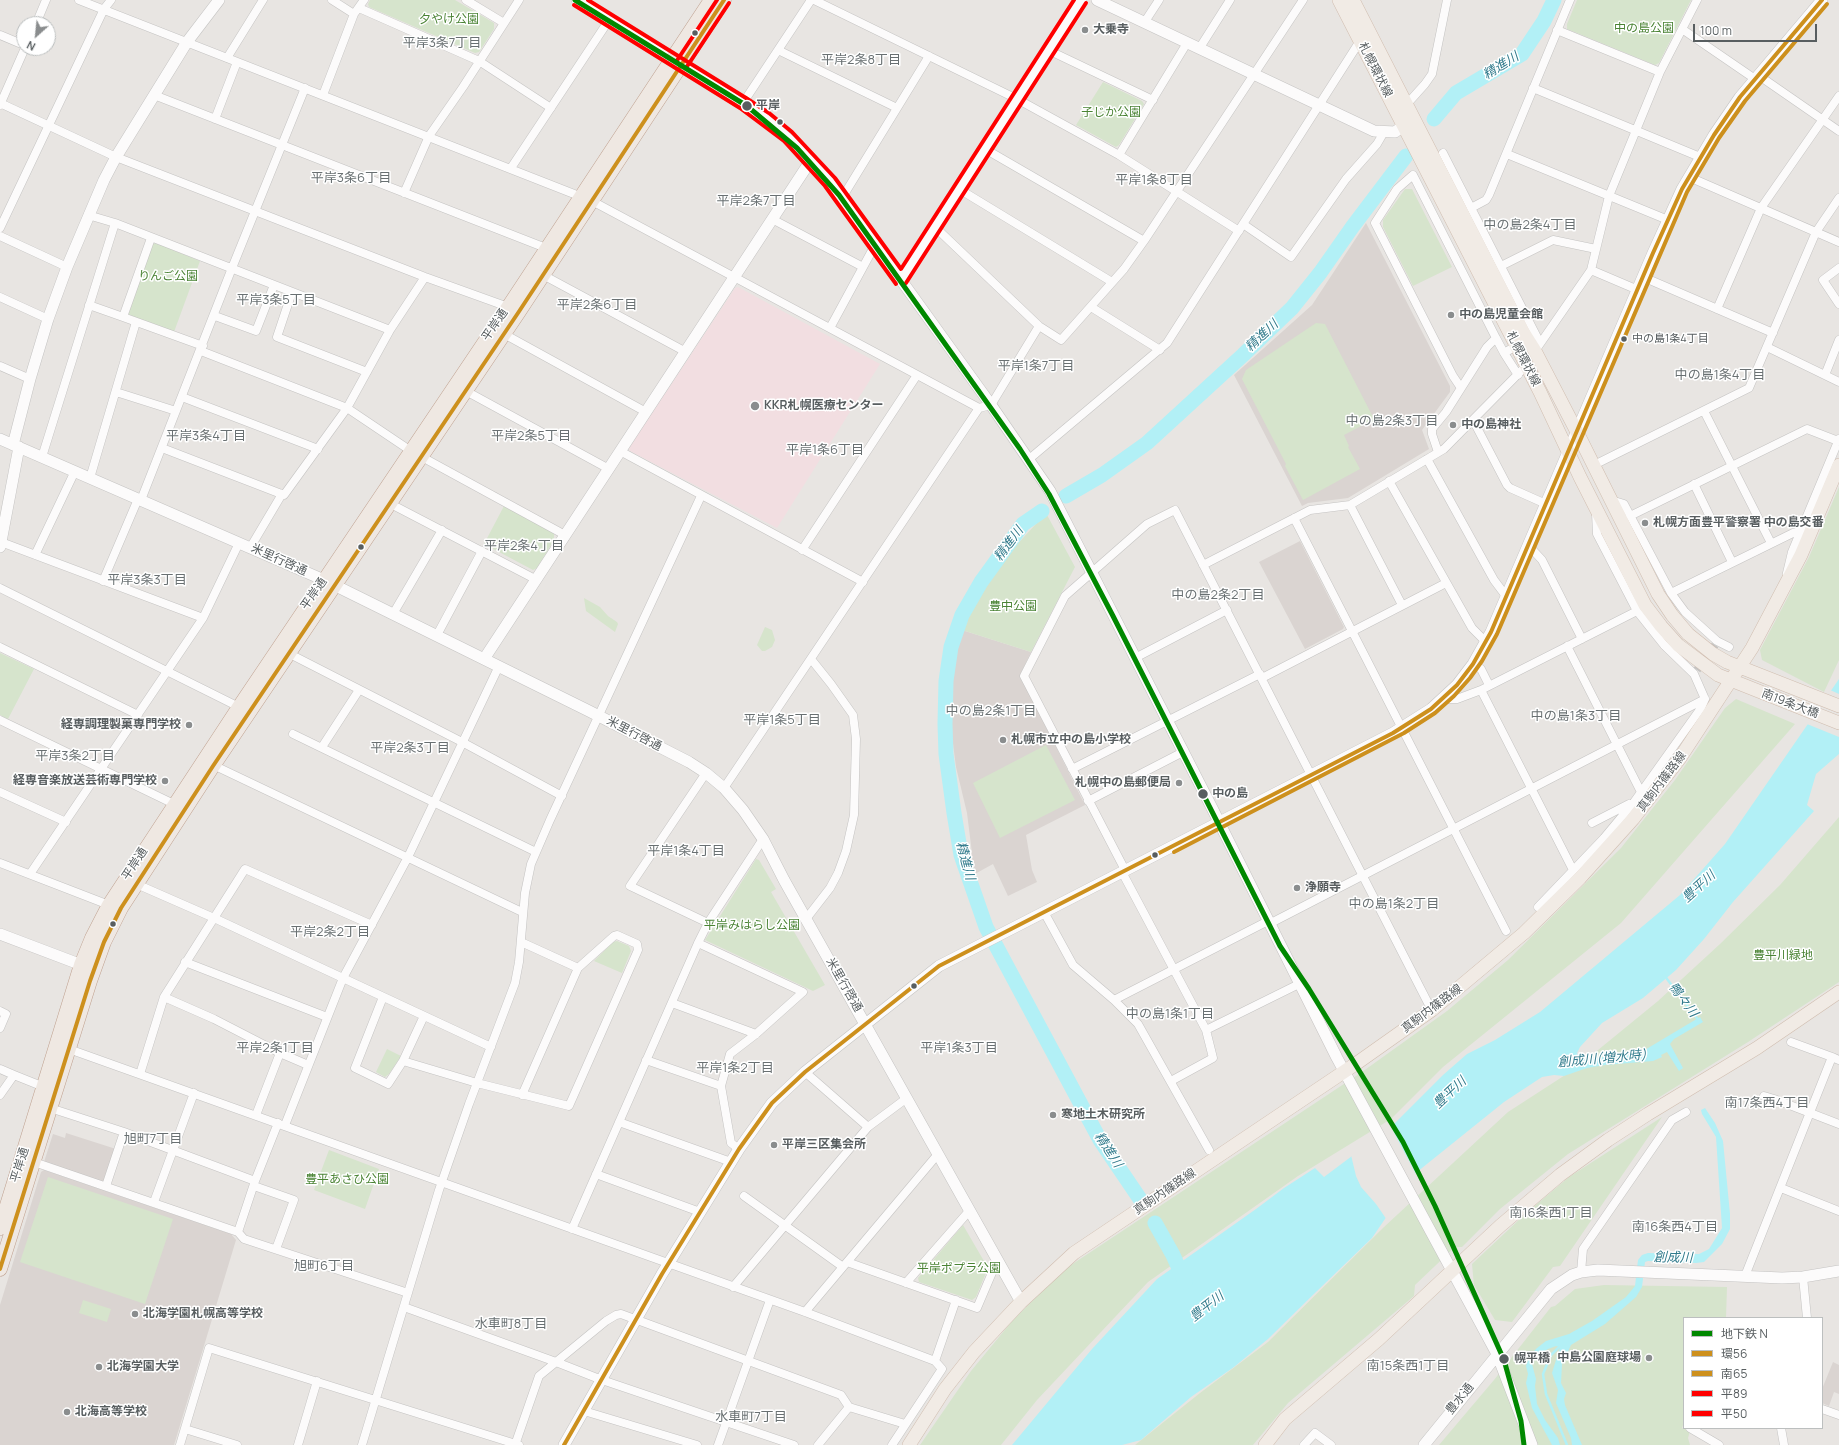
<!DOCTYPE html>
<meta charset="utf-8">
<style>
body{margin:0}
#map{position:relative;width:1839px;height:1445px;overflow:hidden;background:#e8e5e2;font-family:Manrope,"Noto Sans JP",sans-serif}
canvas{display:block}
.legend{position:absolute;left:1683px;top:1317px;width:140px;height:112px;box-sizing:border-box;background:#fff;border:1px solid #bcbfbf;margin:0;padding:5px 7px;list-style:none;font-size:12px;color:#585e60}
.legend li{display:flex;align-items:center;gap:8px;height:20px}
.legend b{width:20px;border:1px solid #bcbfbf}
.north{position:absolute;left:16px;top:16px;width:40px;height:40px;box-sizing:border-box;background:#fff;border:1px solid #bcbfbf;border-radius:50%;rotate:207deg;font-size:11px;font-weight:700;line-height:16px;text-align:center;color:#585e60}
.north::after{content:'';display:block;margin:auto;width:14px;height:18px;background:#8a8d8e;clip-path:polygon(50% 0,100% 100%,50% 72%,0 100%)}
.scale{position:absolute;left:1693px;top:24px;width:124px;height:18px;box-sizing:border-box;border:2px solid #585e60;border-top:0;padding-left:5px;font-size:12px;line-height:14px;white-space:nowrap;color:#585e60;-webkit-text-stroke:3px #fff;paint-order:stroke}
</style>
<div id="map">
<canvas width="1839" height="1445"></canvas>
<ul class="legend">
<li><b style="height:5px;background:#080"></b>地下鉄 N</li>
<li><b style="height:5px;background:#cd901d"></b>環56</li>
<li><b style="height:5px;background:#cd901d"></b>南65</li>
<li><b style="height:5px;background:#f00"></b>平89</li>
<li><b style="height:5px;background:#f00"></b>平50</li>
</ul>
<div class="north">N</div>
<div class="scale">100 m</div>
</div>
<script>
const context = document.querySelector('canvas').getContext('2d');
context.lineJoin = 'round';
function fillPath(path, color) {
  context.fillStyle = color;
  context.fill(path, 'evenodd');
}
function poly(rows) {
  const path = new Path2D();
  for (const r of rows) {
    path.moveTo(r[0], r[1]);
    for (let i = 2; i < r.length; i += 2) path.lineTo(r[i], r[i + 1]);
  }
  return path;
}
function stroke(path, color, width, dash) {
  context.strokeStyle = color;
  context.lineWidth = width;
  context.lineCap = dash ? 'butt' : 'round';
  context.setLineDash(dash || []);
  context.stroke(path);
}
function write(font, color, halo, rows, align = 'center') {
  context.font = font + ' Manrope,"Noto Sans JP",sans-serif';
  context.lineWidth = 3;
  context.setLineDash([]);
  context.textBaseline = 'middle';
  context.strokeStyle = halo;
  context.fillStyle = color;
  for (const [text, x, y, turn = 0] of rows) {
    context.save();
    context.translate(x, y);
    context.rotate((+turn || 0) * Math.PI / 180);
    context.textAlign = isNaN(turn) ? turn : align;
    if (halo) context.strokeText(text, 0, 0);
    context.fillText(text, 0, 0);
    context.restore();
  }
}
fillPath(poly([
 [1366,223,1450,386,1450,392,1422,430,1429,449,1348,498,1308,503,1302,506,1234,375,1312,305],
 [1300,541,1344,627,1343,629,1305,649,1259,562],
 [962,630,1031,652,1020,675,1085,805,1026,835,1032,870,1037,882,1008,896,993,864,973,875,972,853,967,813,956,767,949,713,951,667],
 [66,1133,116,1149,104,1182,44,1162,53,1134,65,1138],
 [44,1170,231,1234,236,1240,174,1445,0,1445,0,1305,41,1172],
 [1833,1362,1839,1365,1839,1394,1834,1392,1829,1406,1822,1403,1822,1389]
]), '#dad4d1');
fillPath(poly([
 [738,287,880,364,777,528,630,451,629,448,735,288]
]), '#f2dee1');
fillPath(poly([
 [370,0,455,0,494,23,494,29,479,52,475,53,369,7,368,4],
 [1577,0,1691,0,1659,63,1655,65,1567,29,1567,24],
 [1103,82,1142,101,1144,104,1119,145,1116,147,1076,125],
 [1405,189,1412,189,1452,267,1413,286,1383,227,1383,220],
 [156,243,200,261,174,332,128,315,152,244],
 [1316,323,1325,324,1375,421,1367,426,1365,424,1344,435,1349,446,1348,447,1360,469,1303,500,1285,466,1286,464,1242,379,1246,370],
 [1839,487,1839,660,1824,692,1762,660,1760,650,1809,557],
 [504,506,554,533,554,540,537,568,533,570,484,544],
 [1046,513,1075,567,1031,652,962,630,979,590,1000,563],
 [584,598,600,607,608,616,617,622,618,624,615,632,586,611],
 [765,627,772,630,775,640,772,647,765,651,762,651,757,645],
 [0,653,34,669,8,719,0,715],
 [1736,699,1795,724,1621,923,1443,1067,1391,1119,1298,1176,1148,1282,1037,1400,1001,1445,920,1445,971,1371,1013,1320,1065,1269,1362,1072,1447,1011,1508,960,1621,848,1675,780,1725,708],
 [1046,745,1075,800,1000,838,973,783],
 [1839,817,1839,982,1748,1042,1568,1154,1500,1209,1462,1247,1455,1247,1415,1285,1414,1296,1288,1403,1253,1445,1135,1445,1200,1393,1268,1342,1384,1227,1508,1112,1576,1068,1658,1001,1720,944,1780,885],
 [756,859,759,860,776,889,771,892,825,985,813,991,705,940],
 [617,941,629,946,631,951,622,973,594,961,613,942],
 [387,1049,401,1056,389,1074,385,1077,376,1072],
 [1662,1117,1560,1266,1553,1267,1512,1322,1495,1320,1474,1285,1472,1264,1524,1215,1569,1177],
 [329,1150,379,1169,365,1209,314,1190],
 [48,1177,173,1219,145,1304,20,1262],
 [963,1225,988,1268,976,1297,972,1300,919,1282,918,1278],
 [1604,1285,1727,1287,1726,1318,1684,1318,1684,1422,1682,1428,1690,1431,1688,1438,1690,1445,1439,1445,1494,1380,1551,1307,1555,1306,1575,1289],
 [83,1300,111,1309,107,1322,79,1313]
]), '#d6e4cc');
fillPath(poly([
 [1839,679,1839,754,1816,774,1807,805,1814,811,1733,902,1704,939,1676,970,1643,998,1602,1023,1580,1047,1577,1053,1579,1057,1583,1059,1638,1054,1700,1017,1703,1022,1674,1039,1670,1044,1683,1068,1679,1071,1667,1052,1661,1055,1662,1057,1653,1061,1605,1065,1587,1068,1564,1076,1554,1075,1542,1077,1504,1102,1417,1172,1372,1238,1316,1292,1268,1339,1234,1367,1191,1397,1141,1440,1122,1445,1012,1445,1092,1349,1157,1279,1256,1209,1284,1188,1315,1168,1324,1177,1392,1126,1443,1075,1467,1054,1495,1040,1540,1012,1680,895,1725,844],
 [1705,1108,1715,1123,1723,1141,1730,1214,1730,1229,1722,1244,1704,1262,1696,1263,1648,1261,1645,1262,1642,1287,1636,1297,1605,1324,1571,1345,1562,1364,1561,1383,1566,1393,1564,1399,1565,1405,1582,1445,1572,1445,1571,1438,1556,1403,1558,1390,1552,1373,1560,1347,1556,1346,1548,1349,1534,1358,1532,1364,1536,1379,1535,1386,1537,1404,1545,1420,1558,1438,1560,1445,1552,1445,1532,1408,1526,1383,1528,1374,1526,1366,1530,1355,1537,1348,1546,1341,1569,1334,1592,1321,1626,1297,1635,1286,1638,1260,1642,1255,1648,1253,1699,1254,1709,1249,1722,1228,1716,1137,1702,1114,1701,1110]
]), '#b2f0f6');
fillPath(poly([
 [1830,690,1839,694,1839,737,1807,724],
 [1390,1125,1417,1176,1387,1220,1376,1204,1361,1187,1356,1176,1351,1155]
]), '#e8e5e2');
stroke(poly([
 [1664,975,1699,1021],
 [1561,1345,1551,1355,1543,1374,1546,1394,1567,1445]
]), '#b2f0f6', 2.5);
stroke(poly([
 [1434,119,1456,93,1522,54,1544,21,1554,0],
 [1066,496,1102,475,1147,443,1243,355,1292,308,1320,273,1353,226,1406,156],
 [1042,511,1023,524,981,582,962,615,951,647,946,681,945,724,946,754,954,813,961,855,986,927,1100,1140,1140,1199],
 [1155,1223,1173,1255,1185,1282]
]), '#b2f0f6', 15);
stroke(poly([
 [1697,670,1715,645]
]), '#c4c3c2', 8, [8, 4]);
const minor = poly([
 [79,0,592,201,979,408],
 [332,0,354,14],
 [466,0,504,23],
 [814,0,1017,99,1119,155,1239,231],
 [359,8,479,61,551,108],
 [1144,23,1159,0],
 [36,24,46,0],
 [1682,29,1755,79],
 [1557,30,1660,72],
 [0,35,24,45],
 [1199,49,1230,0],
 [778,50,897,108],
 [1048,50,1153,100],
 [227,58,263,0],
 [1758,75,1839,131],
 [1533,88,1700,157],
 [154,95,551,250],
 [323,95,354,14,364,0],
 [0,103,116,157,425,277,511,308],
 [743,103,811,0],
 [1407,104,1425,84,1432,74,1447,0],
 [0,105,25,48],
 [215,119,237,62],
 [985,149,1144,241],
 [1443,153,1540,343],
 [1507,154,1668,220],
 [1119,155,1187,43],
 [511,168,609,20],
 [1689,177,1839,242],
 [959,189,1112,282],
 [404,193,429,136,463,87,519,0],
 [842,198,929,56],
 [1471,208,1486,200,1489,195,1570,0],
 [88,215,115,223,390,330],
 [772,219,863,267],
 [1243,224,1291,257,1346,179,1377,144,1384,132],
 [935,227,1039,326,1061,340,1124,269,1144,241,1303,0],
 [0,228,104,9,111,0],
 [0,236,67,267],
 [151,238,123,317,203,346],
 [1501,266,1553,240,1596,249],
 [1839,268,1823,280,1839,304],
 [1591,270,1638,290],
 [543,275,686,352],
 [1643,277,1773,333],
 [292,292,277,337,367,372],
 [0,297,48,319],
 [89,305,123,317],
 [1091,307,1160,350],
 [1717,309,1761,208,1839,96],
 [215,316,256,331,274,285],
 [830,328,875,245],
 [504,334,646,412],
 [1767,347,1839,382],
 [201,351,347,408,411,451,565,535],
 [1535,351,1591,270,1609,196,1660,72,1697,0],
 [1504,353,1518,375],
 [0,366,30,379],
 [1825,375,1839,340],
 [1461,388,1453,376,1375,223,1397,189,1413,175,1496,338],
 [464,390,609,469],
 [116,392,176,411],
 [182,397,318,449],
 [1704,411,1771,543],
 [1473,420,1507,485,1510,488,1546,504],
 [162,448,284,495,347,408,390,330,425,277],
 [620,451,863,582],
 [1438,452,1432,434,1432,429,1446,412,1487,347,1496,338,1504,353,1516,346],
 [42,457,115,223],
 [1427,459,1494,580,1506,596],
 [1028,460,1167,343,1360,41],
 [1594,465,1749,388,1816,232,1839,198],
 [90,478,136,322],
 [1389,481,1472,628,1486,642],
 [1694,484,1732,562],
 [141,500,232,268,305,88],
 [1611,500,1624,504,1671,593,1685,612,1717,641,1729,647],
 [387,502,535,579],
 [1350,505,1402,605],
 [1630,516,1807,429,1838,441],
 [1294,518,1506,931],
 [1,542,203,618],
 [1528,545,1542,560,1582,639],
 [250,548,282,494],
 [802,550,917,375],
 [35,555,75,471],
 [1203,565,1310,510,1350,505,1444,449,1526,366],
 [1787,573,1792,552,1839,439],
 [103,581,138,499],
 [0,588,241,708],
 [1671,593,1793,533,1801,531],
 [393,614,442,530],
 [437,635,482,551],
 [1567,646,1641,792],
 [0,647,138,715],
 [286,652,462,742,562,796],
 [1135,658,1227,610],
 [1473,664,1481,669,1489,685],
 [1262,678,1446,583],
 [1481,690,1637,611],
 [1443,699,1457,699,1481,690,1573,870],
 [0,720,178,806],
 [293,734,536,852],
 [322,747,359,690],
 [211,764,522,912],
 [1072,769,1260,674],
 [706,773,630,886,708,923],
 [724,788,979,408,991,405,1039,326],
 [0,792,66,822],
 [1088,801,1183,752],
 [1592,823,1629,804],
 [0,863,109,905],
 [1125,870,1024,676,1065,596,1147,524,1175,510,1428,1003],
 [1122,872,1206,1030,1213,1058,1171,1081],
 [30,874,203,618,239,543],
 [134,883,214,918,491,1047],
 [1538,907,1604,838,1634,802,1701,708,1705,699],
 [1044,912,1073,965,1114,1000,1138,1024,1209,1150],
 [806,919,830,888,838,873,846,851,854,815,856,739,853,715,831,684,811,659],
 [1269,924,1705,699,1694,674,1664,645,1637,611,1597,534,1596,513],
 [698,943,803,992,756,1034,730,1054,721,1086,731,1143,739,1149],
 [185,962,327,1017],
 [164,997,214,1019,280,1053,308,1065],
 [383,997,355,1068,388,1084,403,1061,424,1016],
 [1114,1000,1268,921],
 [672,1003,756,1034],
 [0,1011,6,1014,0,1028],
 [1206,1030,1299,984],
 [1791,1042,1832,1057],
 [66,1048,805,1312,935,1361,942,1369,892,1445],
 [646,1060,721,1086],
 [403,1061,477,1083,569,1106,638,950,637,944,617,935,614,936,578,968,521,942],
 [0,1069,14,1075],
 [805,1072,868,1127],
 [140,1074,164,997,245,869,372,925],
 [0,1095,14,1075,44,1087],
 [522,1095,578,968],
 [1764,1096,1774,1099,1839,1124],
 [50,1108,124,1132,255,1181],
 [256,1115,280,1053],
 [619,1122,731,1162],
 [285,1125,343,978,408,857,499,666],
 [31,1161,238,1232,244,1239,408,1293],
 [596,1174,700,1212],
 [106,1186,124,1132],
 [254,1186,294,1200,276,1249],
 [1781,1188,1839,1211],
 [744,1196,843,1267],
 [154,1202,194,1093],
 [572,1229,698,943,708,923,763,839],
 [238,1232,255,1181,278,1123],
 [847,1262,977,1308,997,1261],
 [1581,1272,1583,1249,1672,1120,1686,1112],
 [1745,1276,1832,1057,1839,1060],
 [1803,1277,1807,1318],
 [906,1283,970,1210],
 [733,1287,868,1127,907,1098],
 [404,1307,556,1362,602,1380,794,1445],
 [805,1312,938,1154],
 [935,1361,956,1300],
 [1822,1409,1839,1415],
 [584,1411,697,1445],
 [1690,1428,1719,1445],
 [1781,1428,1784,1445],
 [185,1429,237,1445],
 [180,1445,209,1348,519,1445],
 [298,1445,317,1381],
 [362,1445,439,1190,469,1104,515,983,519,962,525,893,531,864,550,820,701,496],
 [515,1445,539,1376,606,1321,616,1315,621,1314,841,1395,849,1407,905,1424],
 [718,1445,770,1300],
 [818,1445,849,1407],
 [1304,1445,1315,1433,1331,1445]
]);
const tertiary = poly([
 [577,0,765,118,811,160,842,198,991,405,1050,491,1212,808,1337,1058,1497,1354,1532,1445],
 [1097,0,1374,131,1395,132,1403,126],
 [901,280,1081,0],
 [0,439,324,580,589,711,689,762,706,773,724,788,743,810,763,839,784,880,1021,1302],
 [13,445,30,379,48,319,67,267,104,180,116,157,187,42,219,0],
 [0,547,19,447],
 [484,659,811,160],
 [0,934,87,967],
 [564,1445,662,1274,739,1149,772,1103,805,1072,939,966,1393,733,1431,709,1457,685,1473,664,1491,632,1653,253,1682,189,1714,135,1740,97,1822,0],
 [1424,1445,1551,1289,1572,1275,1581,1272,1598,1270,1782,1278,1803,1277,1839,1271]
]);
const primary = poly([
 [1339,0,1540,392,1580,477,1645,605,1661,626,1678,645,1718,675,1839,723],
 [1353,0,1523,332,1535,351,1577,432,1658,594,1672,615,1688,634,1713,654,1727,662,1839,706],
 [909,1445,945,1389,974,1352,1021,1302,1074,1253,1357,1063,1432,1010,1524,933,1580,878,1633,819,1680,758,1752,648,1801,555,1839,465],
 [1265,1445,1285,1419,1379,1339,1500,1226,1560,1175,1608,1140,1648,1114,1757,1048,1839,992]
]);
const trunk = poly([
 [0,1228,81,965,92,938,109,905,239,707,509,306,711,0],
 [0,1269,90,981,104,942,121,908,213,766,518,313,724,0]
]);
stroke(minor, '#c4c3c2', 9);
stroke(tertiary, '#c4c3c2', 12);
stroke(primary, '#d0bdaf', 14);
stroke(trunk, '#bfa190', 15);
stroke(minor, '#fcfbfb', 8);
stroke(tertiary, '#fcfbfb', 11);
stroke(primary, '#f1ebe5', 13);
stroke(trunk, '#efe8e2', 14);
stroke(poly([
 [0,1269,90,981,104,942,121,908,213,766,518,313,724,0],
 [564,1445,662,1274,739,1149,772,1103,805,1072,939,966,1393,733,1431,709,1457,685,1473,664,1491,632,1653,253,1682,189,1714,135,1740,97,1822,0]
]), '#cd901d', 4);
stroke(poly([
 [1174,852,1404,733,1435,713,1454,696,1470,678,1482,661,1497,634,1687,192,1719,138,1745,101,1827,4]
]), '#cd901d', 4);
stroke(poly([
 [574,5,740,108,784,141,825,186,896,284],
 [686,68,729,3],
 [906,283,1086,3]
]), '#f00', 4);
stroke(poly([
 [588,0,746,98,769,113,792,132,835,178,901,269,1074,0],
 [676,62,717,0]
]), '#f00', 4);
stroke(poly([
 [575,0,747,106,797,148,839,195,1020,449,1049,494,1113,616,1280,946,1309,989,1403,1142,1435,1206,1504,1360,1521,1421,1524,1445]
]), '#080', 5);
for (const [x, y, r, color] of [
 [1085,30,4,"#8a8d8e"],
 [695,33,3.5,"#585e60"],
 [747,106,5.5,"#585e60"],
 [780,122,3.5,"#585e60"],
 [1451,315,4,"#8a8d8e"],
 [1624,339,3.5,"#585e60"],
 [755,406,5,"#8a8d8e"],
 [1453,425,4,"#8a8d8e"],
 [1645,523,4,"#8a8d8e"],
 [361,547,3.5,"#585e60"],
 [189,725,4,"#8a8d8e"],
 [1003,740,4,"#8a8d8e"],
 [165,781,4,"#8a8d8e"],
 [1179,783,4,"#8a8d8e"],
 [1203,794,5.5,"#585e60"],
 [1155,855,3.5,"#585e60"],
 [1297,888,4,"#8a8d8e"],
 [113,924,3.5,"#585e60"],
 [914,986,3.5,"#585e60"],
 [1053,1115,4,"#8a8d8e"],
 [774,1145,4,"#8a8d8e"],
 [135,1314,4,"#8a8d8e"],
 [1649,1358,4,"#8a8d8e"],
 [1504,1359,5.5,"#585e60"],
 [99,1367,4,"#8a8d8e"],
 [67,1412,4,"#8a8d8e"]
]) {
  const dot = new Path2D();
  dot.arc(x, y, r, 0, 2 * Math.PI);
  context.fillStyle = color;
  context.fill(dot);
  stroke(dot, '#fff', 1.5);
}
write('11px', '#585e60', '#fff', [
 ["中の島1条4丁目",1632,339]
], 'left');
write('12px', '#4a8334', '#fff', [
 ["夕やけ公園",449,20],
 ["中の島公園",1644,29],
 ["子じか公園",1111,113],
 ["りんご公園",168,277],
 ["豊中公園",1013,607],
 ["平岸みはらし公園",752,926],
 ["豊平川緑地",1783,956],
 ["豊平あさひ公園",347,1180],
 ["平岸ポプラ公園",959,1269]
]);
write('bold 12px', '#585e60', '#fff', [
 ["大乗寺",1093,30],
 ["中の島児童会館",1459,315],
 ["KKR札幌医療センター",764,406],
 ["中の島神社",1461,425],
 ["札幌方面豊平警察署 中の島交番",1653,523],
 ["経専調理製菓専門学校",181,725,"right"],
 ["札幌市立中の島小学校",1011,740],
 ["経専音楽放送芸術専門学校",157,781,"right"],
 ["札幌中の島郵便局",1171,783,"right"],
 ["浄願寺",1305,888],
 ["寒地土木研究所",1061,1115],
 ["平岸三区集会所",782,1145],
 ["北海学園札幌高等学校",143,1314],
 ["中島公園庭球場",1641,1358,"right"],
 ["北海学園大学",107,1367],
 ["北海高等学校",75,1412]
], 'left');
write('12px', '#585e60', '#fff', [
 ["札幌環状線",1375,70,63],
 ["平岸通",495,325,-56],
 ["札幌環状線",1523,359,63],
 ["米里行啓通",279,560,24],
 ["平岸通",314,594,-55],
 ["南19条大橋",1790,704,21],
 ["米里行啓通",634,734,27],
 ["真駒内篠路線",1662,782,-53],
 ["平岸通",135,864,-57],
 ["米里行啓通",844,985,60],
 ["真駒内篠路線",1432,1009,-37],
 ["平岸通",20,1165,-73],
 ["真駒内篠路線",1165,1192,-34],
 ["豊水通",1460,1399,-51]
]);
write('bold 12px', '#585e60', '#fff', [
 ["平岸",756,106],
 ["中の島",1212,794],
 ["幌平橋",1514,1359]
], 'left');
write('13px', '#697072', '#fff', [
 ["平岸3条7丁目",442,43],
 ["平岸2条8丁目",861,60],
 ["平岸3条6丁目",351,178],
 ["平岸1条8丁目",1154,180],
 ["平岸2条7丁目",756,201],
 ["中の島2条4丁目",1530,225],
 ["平岸3条5丁目",276,300],
 ["平岸2条6丁目",597,305],
 ["平岸1条7丁目",1036,366],
 ["中の島1条4丁目",1720,375],
 ["中の島2条3丁目",1392,421],
 ["平岸3条4丁目",206,436],
 ["平岸2条5丁目",531,436],
 ["平岸1条6丁目",825,450],
 ["平岸2条4丁目",524,546],
 ["平岸3条3丁目",147,580],
 ["中の島2条2丁目",1218,595],
 ["中の島2条1丁目",991,711],
 ["中の島1条3丁目",1576,716],
 ["平岸1条5丁目",782,720],
 ["平岸2条3丁目",410,748],
 ["平岸3条2丁目",75,756],
 ["平岸1条4丁目",686,851],
 ["中の島1条2丁目",1394,904],
 ["平岸2条2丁目",330,932],
 ["中の島1条1丁目",1170,1014],
 ["平岸2条1丁目",275,1048],
 ["平岸1条3丁目",959,1048],
 ["平岸1条2丁目",735,1068],
 ["南17条西4丁目",1767,1103],
 ["旭町7丁目",153,1139],
 ["南16条西1丁目",1551,1213],
 ["南16条西4丁目",1675,1227],
 ["旭町6丁目",324,1266],
 ["水車町8丁目",511,1324],
 ["南15条西1丁目",1408,1366],
 ["水車町7丁目",751,1417]
]);
write('italic 13px', '#317b8c', '#fff', [
 ["精進川",1501,66,-32],
 ["精進川",1262,336,-43],
 ["精進川",1009,544,-53],
 ["精進川",965,861,75],
 ["豊平川",1699,887,-42],
 ["鴨々川",1683,1000,53],
 ["創成川(増水時)",1602,1059,-5],
 ["豊平川",1450,1093,-43],
 ["精進川",1108,1150,57],
 ["創成川",1673,1258,1],
 ["豊平川",1207,1307,-38]
]);
</script>
